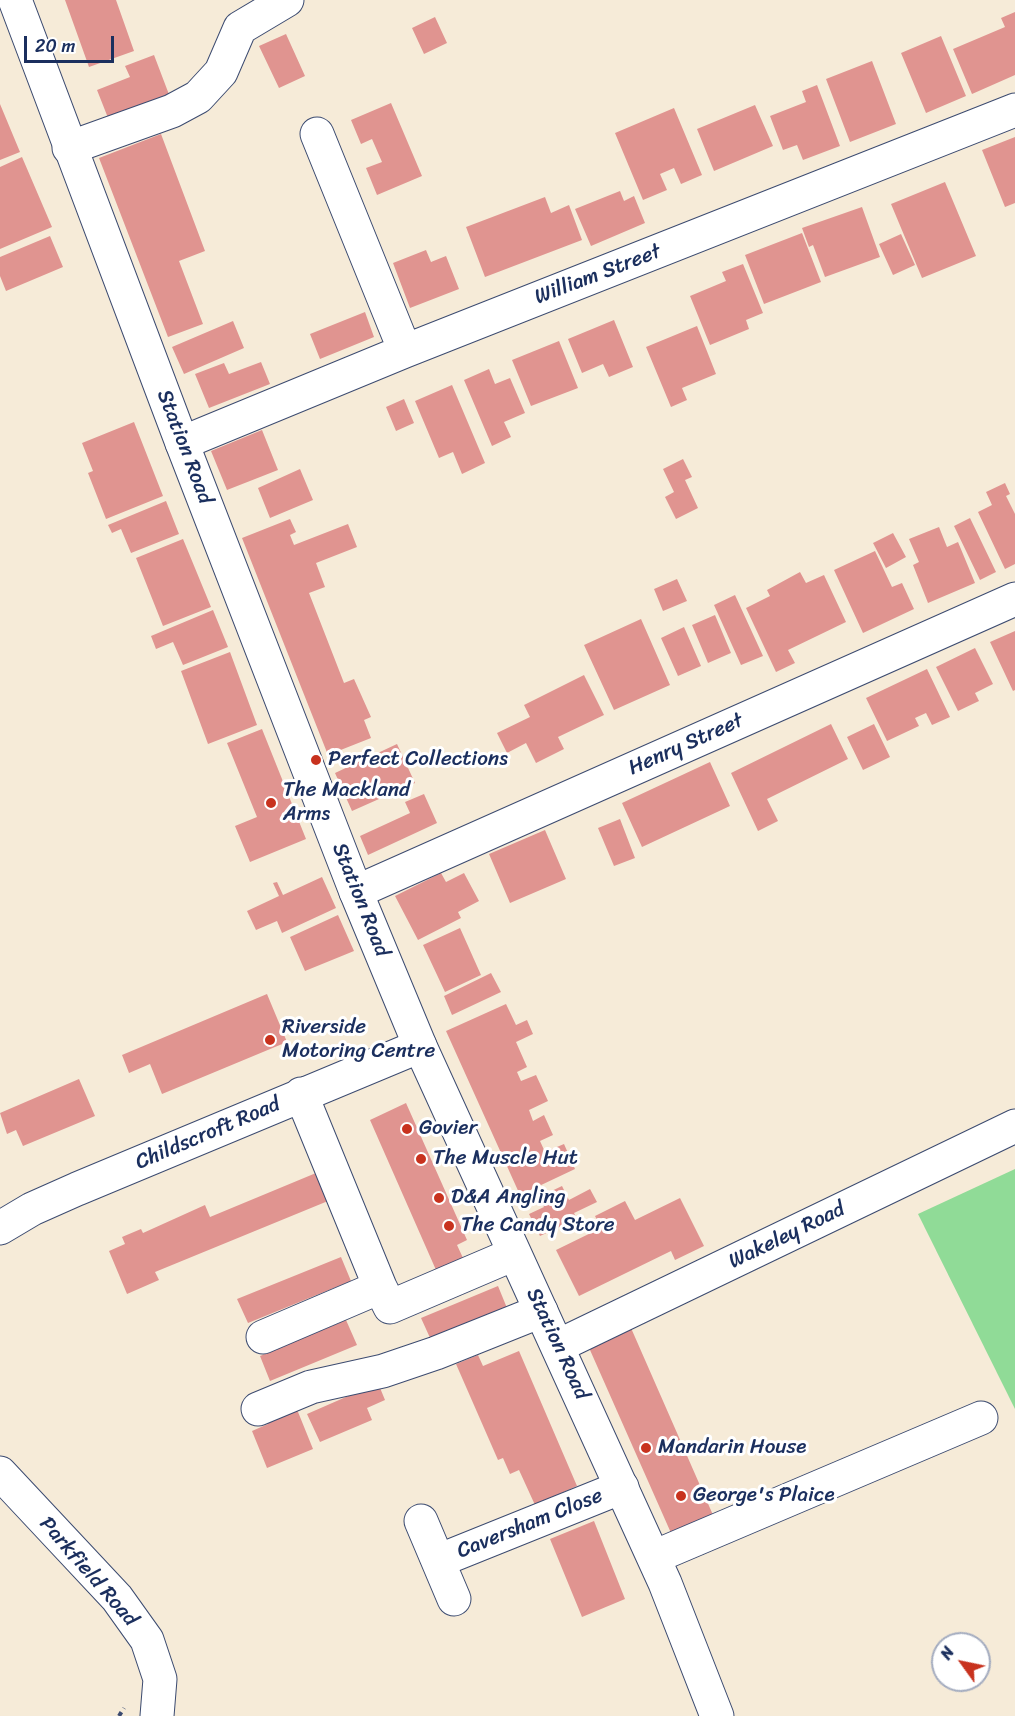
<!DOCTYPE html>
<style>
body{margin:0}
#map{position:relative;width:1015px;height:1716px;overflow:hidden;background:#f6ebd8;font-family:Sriracha,sans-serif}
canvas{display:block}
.north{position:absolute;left:931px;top:1632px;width:60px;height:60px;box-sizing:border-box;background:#fff;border:2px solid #a4acbf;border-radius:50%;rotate:303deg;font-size:16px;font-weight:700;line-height:24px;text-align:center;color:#1b2f5e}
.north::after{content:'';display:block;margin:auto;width:21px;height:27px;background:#c8321e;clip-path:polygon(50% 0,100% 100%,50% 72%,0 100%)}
.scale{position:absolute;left:24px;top:36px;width:90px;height:27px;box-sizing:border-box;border:3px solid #1b2f5e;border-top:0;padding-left:8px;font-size:18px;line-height:21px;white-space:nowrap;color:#1b2f5e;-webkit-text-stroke:4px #fff;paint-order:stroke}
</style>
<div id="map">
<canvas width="1015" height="1716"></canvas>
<div class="north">N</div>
<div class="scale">20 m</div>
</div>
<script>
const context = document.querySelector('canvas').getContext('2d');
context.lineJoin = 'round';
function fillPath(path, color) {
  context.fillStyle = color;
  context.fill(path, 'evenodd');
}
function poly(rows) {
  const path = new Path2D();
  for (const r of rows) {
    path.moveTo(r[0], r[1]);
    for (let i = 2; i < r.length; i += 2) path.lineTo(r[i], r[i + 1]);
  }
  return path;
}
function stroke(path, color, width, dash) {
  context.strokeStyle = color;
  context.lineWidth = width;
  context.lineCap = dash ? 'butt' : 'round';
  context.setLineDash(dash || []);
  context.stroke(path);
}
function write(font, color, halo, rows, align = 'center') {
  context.font = font + ' Sriracha,sans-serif';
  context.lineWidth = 6;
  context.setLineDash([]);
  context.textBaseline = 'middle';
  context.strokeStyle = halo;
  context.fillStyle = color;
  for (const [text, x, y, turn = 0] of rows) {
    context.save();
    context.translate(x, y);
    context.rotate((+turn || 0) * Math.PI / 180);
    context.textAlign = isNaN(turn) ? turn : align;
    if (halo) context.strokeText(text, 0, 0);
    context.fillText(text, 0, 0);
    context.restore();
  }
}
fillPath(poly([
 [1015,1169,1015,1409,918,1214]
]), '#90db97');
fillPath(poly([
 [65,0,116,0,134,51,89,67],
 [1015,12,1015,75,972,94,953,49,1005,27,1001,18],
 [435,17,447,43,424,54,412,28],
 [286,34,305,76,279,88,259,46],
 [941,36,966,96,926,113,901,53],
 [154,55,173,105,112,128,97,90,130,77,125,66],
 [872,61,896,124,850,142,826,79],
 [817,85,840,146,803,160,797,145,783,150,770,116,806,102,802,91],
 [391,103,422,176,377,195,366,168,382,162,372,139,361,144,351,120],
 [0,104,20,152,0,160],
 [755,105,773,146,714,171,697,129],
 [674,108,702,175,681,184,674,168,660,174,667,190,643,200,615,133],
 [161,134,205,251,179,261,203,324,168,337,99,158],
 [1015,137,1015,203,1005,207,982,150],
 [22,157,52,227,0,249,0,167],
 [945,182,976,256,922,278,891,204],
 [620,191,624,201,634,196,645,223,591,246,575,209],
 [545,197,551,213,569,205,582,240,485,277,466,227],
 [862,207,880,257,825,277,813,245,809,247,802,228],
 [802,233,821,282,764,304,745,255],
 [901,234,915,265,893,275,879,244],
 [50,236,63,267,6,291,0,276,0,257],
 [426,250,431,262,446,256,459,289,410,308,393,263],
 [743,264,763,313,746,320,749,329,710,345,690,296,726,281,722,272],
 [365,312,374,337,320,359,310,334],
 [614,320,633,367,609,377,603,364,582,373,568,339],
 [233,321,244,348,184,374,172,347],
 [697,326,716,374,682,388,687,400,671,407,646,347],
 [559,341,578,388,531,406,512,360],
 [261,362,270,384,209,408,195,374,224,363,229,374],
 [489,369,495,384,510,378,525,413,504,422,511,437,492,446,464,380],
 [452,385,485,463,462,474,453,452,439,458,415,401],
 [404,399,414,423,396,431,386,407],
 [134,422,163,496,106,519,88,473,93,471,82,443],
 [262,430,278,470,227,490,211,451],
 [683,459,692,477,685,480,698,508,676,519,665,497,674,492,663,469],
 [300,469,313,500,270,518,258,488],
 [1005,483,1010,494,1006,496,1015,514,1015,564,1005,569,978,512,992,505,986,492],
 [166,501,179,534,131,553,121,529,112,533,108,525],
 [970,518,996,572,980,580,954,526],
 [290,519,296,532,290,535,294,545,348,524,357,547,316,563,325,587,309,593,344,683,354,679,371,717,364,720,371,738,328,755,242,538],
 [939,527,947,547,958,542,975,583,928,603,913,565,919,562,909,539],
 [893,533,906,557,886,568,873,543],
 [183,539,211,607,163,626,136,558],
 [875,551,892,587,902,583,914,609,863,633,834,570],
 [800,572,806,583,824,575,846,622,788,650,795,663,776,672,746,608,770,596,767,590],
 [677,579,687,601,663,611,654,589],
 [735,595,763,656,741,665,714,605],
 [213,610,228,647,183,665,173,642,156,649,151,636],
 [715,615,731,653,708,663,692,625],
 [641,619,670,685,614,710,584,645],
 [684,627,701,666,678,676,661,638],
 [1015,631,1015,690,1013,691,990,642],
 [975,648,993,684,975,693,979,701,958,711,936,667],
 [230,652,257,725,208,744,181,671],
 [927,669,950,717,932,725,926,713,915,718,919,726,887,741,866,698],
 [584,675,604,715,558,737,564,749,536,763,526,743,507,753,497,733,530,717,524,705],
 [831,724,848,759,767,799,778,821,758,831,731,773],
 [874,724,890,757,863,770,847,737],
 [262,729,306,839,250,862,235,826,257,817,227,743],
 [397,744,415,783,352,811,335,773],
 [710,762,730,806,642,847,622,803],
 [424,794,437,823,368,855,360,836,410,813,405,802],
 [620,819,635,858,614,866,598,828],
 [545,830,566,879,510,903,489,854],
 [441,873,446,882,464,873,479,901,458,912,461,918,418,940,395,896],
 [322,877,336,908,282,933,277,921,256,930,247,911,279,896,273,883,277,882,283,895],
 [338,915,354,951,305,971,290,937],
 [460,928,481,975,445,992,423,945],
 [491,973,501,992,452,1015,444,996],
 [267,994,287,1042,162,1094,150,1064,129,1073,122,1055],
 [506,1004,516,1025,527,1020,533,1034,516,1042,527,1067,517,1072,521,1081,536,1075,548,1101,529,1110,533,1121,544,1115,553,1135,540,1141,545,1152,564,1144,575,1169,520,1195,446,1031],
 [79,1079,95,1116,23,1146,16,1130,7,1134,0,1113],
 [406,1103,467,1240,457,1245,463,1258,436,1270,370,1120],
 [316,1173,328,1201,155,1272,159,1280,127,1294,109,1251,125,1244,122,1237,141,1229,143,1233,205,1205,210,1217],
 [562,1186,569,1200,590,1189,597,1202,574,1213,577,1219,540,1236,529,1214,544,1207,539,1197],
 [680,1198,704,1246,675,1260,671,1251,579,1296,556,1250,601,1228,595,1216,625,1201,635,1220],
 [341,1257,351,1281,248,1323,237,1299],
 [498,1286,507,1308,431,1340,421,1318],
 [346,1320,357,1345,270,1381,260,1356],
 [631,1328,713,1515,671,1533,590,1350,593,1344],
 [519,1351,577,1486,535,1505,519,1470,510,1474,503,1458,498,1460,456,1364,478,1355,483,1366],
 [378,1383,385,1400,367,1408,372,1420,320,1442,307,1414],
 [296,1407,313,1449,267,1468,252,1431,268,1424,265,1419],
 [594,1521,625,1599,582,1617,550,1539]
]), '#e09490');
const minor = poly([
 [317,134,405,351],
 [69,148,172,111,198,97,221,72,240,28,287,0],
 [182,443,405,351,1015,110],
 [356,892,1015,599],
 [301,1094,380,1287],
 [0,1228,32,1209,77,1189,420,1046],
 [263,1337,380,1287,390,1307,514,1254],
 [558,1346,1015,1126],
 [258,1409,311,1387,383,1371,436,1353,541,1311],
 [0,1473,117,1598,147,1640,160,1679,157,1716],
 [421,1521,454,1599],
 [654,1557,981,1418],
 [438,1561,622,1487]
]);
const major = poly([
 [15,0,182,443,356,892,420,1046,665,1583,717,1716]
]);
stroke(minor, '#3c4b70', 35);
stroke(major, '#3c4b70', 35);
stroke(poly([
 [119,1716,124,1708]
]), '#3c4b70', 4, [4.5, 4.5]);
stroke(minor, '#fff', 33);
stroke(major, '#fff', 33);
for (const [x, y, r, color] of [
 [316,760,6,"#c8321e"],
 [271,803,6,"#c8321e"],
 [270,1040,6,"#c8321e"],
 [407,1129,6,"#c8321e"],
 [421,1159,6,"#c8321e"],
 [439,1198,6,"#c8321e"],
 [449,1226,6,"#c8321e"],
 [646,1448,6,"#c8321e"],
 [681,1496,6,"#c8321e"]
]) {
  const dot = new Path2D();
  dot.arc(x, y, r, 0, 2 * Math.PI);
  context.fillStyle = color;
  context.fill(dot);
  stroke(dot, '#fff', 2);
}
write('21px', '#1b2f5e', '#fff', [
 ["William Street",598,275,-21],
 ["Station Road",184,447,69],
 ["Henry Street",686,745,-24],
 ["Station Road",360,900,68],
 ["Childscroft Road",208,1134,-23],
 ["Wakeley Road",787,1236,-26],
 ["Station Road",557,1344,65],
 ["Caversham Close",530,1524,-22],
 ["Parkfield Road",88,1572,49]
]);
write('21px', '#1b2f5e', '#fff', [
 ["Perfect Collections",328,760],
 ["The Mackland",283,791],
 ["Arms",283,815],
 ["Riverside",282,1028],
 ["Motoring Centre",282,1052],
 ["Govier",419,1129],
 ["The Muscle Hut",433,1159],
 ["D&A Angling",451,1198],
 ["The Candy Store",461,1226],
 ["Mandarin House",658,1448],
 ["George's Plaice",693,1496]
], 'left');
</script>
